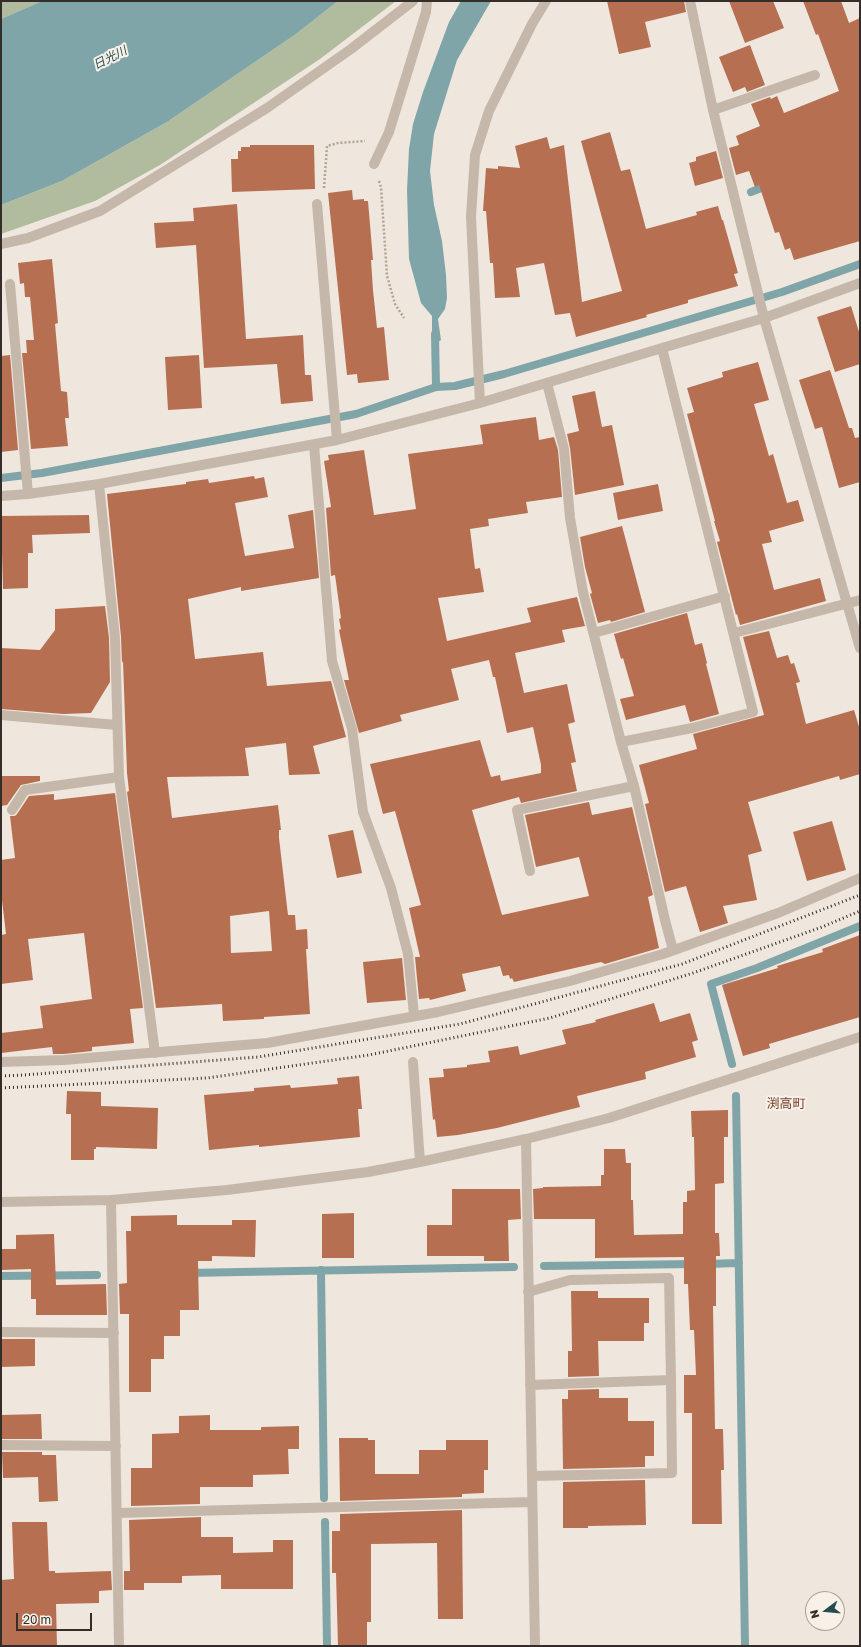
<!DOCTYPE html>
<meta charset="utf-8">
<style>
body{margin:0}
#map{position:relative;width:861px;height:1647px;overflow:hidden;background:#efe7dd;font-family:"Golos Text",sans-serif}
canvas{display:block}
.frame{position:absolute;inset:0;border:2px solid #342d29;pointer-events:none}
.north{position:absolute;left:805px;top:1591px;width:40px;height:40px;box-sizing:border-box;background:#f7f1e8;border:1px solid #a9a39c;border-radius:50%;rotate:254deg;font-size:11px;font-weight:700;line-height:16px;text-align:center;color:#342d29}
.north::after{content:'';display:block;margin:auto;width:14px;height:18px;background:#234b50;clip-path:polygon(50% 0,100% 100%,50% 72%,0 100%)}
.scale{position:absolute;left:16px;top:1613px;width:76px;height:18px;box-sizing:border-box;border:2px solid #342d29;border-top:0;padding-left:5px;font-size:12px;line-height:14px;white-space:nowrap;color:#342d29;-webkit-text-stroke:3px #f7f1e8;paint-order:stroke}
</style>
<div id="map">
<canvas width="861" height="1647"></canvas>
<div class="frame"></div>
<div class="north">N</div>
<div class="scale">20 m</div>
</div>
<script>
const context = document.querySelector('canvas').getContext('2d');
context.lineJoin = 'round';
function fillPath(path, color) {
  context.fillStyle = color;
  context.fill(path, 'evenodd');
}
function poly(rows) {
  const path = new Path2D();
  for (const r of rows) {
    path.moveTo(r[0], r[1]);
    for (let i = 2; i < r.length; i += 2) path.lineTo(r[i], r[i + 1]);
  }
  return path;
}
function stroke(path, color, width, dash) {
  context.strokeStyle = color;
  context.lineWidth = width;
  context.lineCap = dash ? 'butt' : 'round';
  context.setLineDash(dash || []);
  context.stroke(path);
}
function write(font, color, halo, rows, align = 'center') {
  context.font = font + ' "Golos Text","Noto Sans JP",sans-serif';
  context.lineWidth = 4;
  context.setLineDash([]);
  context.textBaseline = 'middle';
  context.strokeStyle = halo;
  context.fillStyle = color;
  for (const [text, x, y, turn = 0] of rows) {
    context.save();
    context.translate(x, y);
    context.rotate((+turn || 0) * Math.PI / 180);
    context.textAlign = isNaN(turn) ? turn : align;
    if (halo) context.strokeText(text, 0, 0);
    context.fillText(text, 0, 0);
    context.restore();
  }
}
fillPath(poly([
 [1,1,42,1,1,19],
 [338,1,396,1,320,59,160,165,95,201,1,234,1,205,62,181,167,122,296,34]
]), '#b1bc9e');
fillPath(poly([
 [42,1,338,1,296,34,167,122,62,181,1,205,1,19],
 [461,1,491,1,457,60,434,134,430,171,434,205,442,241,446,275,447,298,445,309,438,319,441,340,432,346,432,316,421,303,409,259,407,190,409,149,413,124,423,92,449,22]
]), '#7fa5a8');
stroke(poly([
 [751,192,769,185],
 [435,334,436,387],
 [1,478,42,473,356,414,436,387,455,386,504,374,782,292,860,264],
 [732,1064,711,984,757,968,860,926],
 [736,1096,745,1646],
 [707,1264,739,1263],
 [544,1266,695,1264],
 [321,1270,324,1498],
 [187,1273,514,1267],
 [1,1276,97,1275],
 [325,1522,327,1646]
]), '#7fa5a8', 8);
fillPath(poly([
 [607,1,684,1,686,12,645,22,651,47,619,54],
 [729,1,773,1,784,28,745,43],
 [803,1,841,1,849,23,860,18,860,241,794,260,790,248,785,250,779,232,775,233,759,185,755,187,749,171,736,175,729,148,739,145,736,136,760,126,751,104,770,97,771,99,777,96,784,113,839,91,818,34,816,35],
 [750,45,765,85,747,92,745,87,733,92,719,57],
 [610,132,621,171,630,169,646,229,697,215,696,212,718,206,722,220,723,220,738,273,734,274,738,286,688,300,688,303,646,315,647,317,576,337,570,313,555,315,544,263,516,268,520,297,495,298,493,263,490,263,486,211,483,211,486,168,498,169,498,166,520,168,515,146,547,137,550,149,564,145,582,302,622,291,581,141],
 [250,145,314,145,315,189,232,192,231,159,238,159,238,151,241,151,241,147,250,147],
 [716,151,723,178,695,186,689,163,696,161,696,157],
 [352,190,353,200,364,199,364,201,368,201,373,260,371,260,373,290,377,328,384,327,389,380,358,383,357,374,347,375,328,193],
 [237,204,246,339,303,335,305,375,311,375,313,401,281,404,277,364,204,368,196,245,156,248,154,223,194,221,193,208],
 [52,259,58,323,55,324,61,391,67,392,69,418,65,418,68,446,31,449,22,353,27,353,26,340,34,340,30,297,25,297,24,283,20,284,18,263],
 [851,306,860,335,860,364,835,372,817,317],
 [10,355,18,450,1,452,1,356],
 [199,355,202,408,168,410,165,357],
 [758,362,769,400,754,404,769,456,773,454,787,503,798,500,804,521,769,531,772,542,762,544,774,590,820,578,826,601,740,625,737,614,736,615,729,588,717,542,720,541,714,521,715,521,687,414,694,412,687,388,723,377,722,372],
 [830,370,849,428,852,428,855,438,860,437,860,482,839,488,822,427,815,429,799,380],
 [595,391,602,427,612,425,624,485,575,495,570,448,567,434,579,431,572,396],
 [536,417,539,440,554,437,558,450,562,497,526,502,528,513,488,519,489,526,470,529,475,569,480,568,484,592,438,598,447,641,531,622,527,608,577,597,585,626,562,630,565,642,515,653,524,693,567,684,575,722,568,724,576,762,571,763,577,791,521,803,519,797,472,810,502,915,589,896,579,857,536,867,525,815,589,802,592,815,632,807,653,895,648,897,659,948,605,964,601,962,514,982,512,978,510,979,509,975,503,976,500,966,462,974,466,991,430,1000,429,998,419,999,415,957,420,957,409,908,421,905,395,811,383,814,370,764,480,740,491,777,500,775,501,781,541,773,541,765,533,727,507,733,495,677,493,677,489,660,451,669,459,700,400,715,402,721,359,733,344,680,349,680,339,630,341,629,339,619,341,618,335,575,331,576,326,508,331,507,324,461,329,460,328,455,364,450,374,515,416,509,408,454,483,444,480,425],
 [254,476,255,479,264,477,268,497,235,503,245,556,294,548,288,515,313,510,319,578,241,591,241,587,188,599,195,659,263,652,267,686,331,681,346,737,313,746,320,774,289,775,286,743,245,748,249,776,167,777,172,818,278,805,281,830,279,830,279,838,288,915,295,915,296,930,307,929,308,949,306,949,310,1014,264,1017,264,1019,223,1021,222,1004,156,1008,127,792,129,791,127,773,123,661,122,663,121,637,107,494,186,484,186,482,208,479,209,483],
 [269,911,272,951,231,953,230,916],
 [658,484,663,511,618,520,613,493],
 [89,515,90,533,32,535,33,553,28,553,28,588,3,589,1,516],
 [622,526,645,612,611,622,610,620,598,623,590,594,592,593,585,567,580,537],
 [105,606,109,638,110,682,91,713,63,714,1,709,1,648,40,650,55,630,55,609],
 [687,613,695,645,702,643,707,663,706,664,719,714,690,722,685,705,626,720,620,699,634,696,623,658,621,659,614,634],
 [769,631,777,658,788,655,791,664,794,663,800,682,796,683,806,724,854,710,860,730,860,774,840,780,839,776,748,802,762,851,748,855,757,900,723,906,728,923,700,932,686,886,665,892,645,804,649,803,639,765,697,749,693,734,764,715,743,637],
 [1,776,40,776,40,781,21,785,7,805,1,806],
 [115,793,143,1008,130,1009,134,1043,92,1047,92,1051,64,1054,53,1054,52,1047,1,1053,1,1033,43,1028,40,1006,92,999,84,933,28,939,33,980,1,984,1,935,6,934,1,892,1,860,15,858,10,816,15,816,17,814,29,796,54,794,54,800],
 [832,821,846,870,807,881,793,832],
 [353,830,362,873,337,878,328,835],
 [860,935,860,1017,769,1044,770,1048,743,1056,722,985,778,968,777,966,823,952,822,949],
 [402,958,406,1000,367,1003,363,962],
 [654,1003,660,1022,690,1013,698,1040,692,1042,696,1057,645,1072,646,1079,577,1096,580,1107,497,1128,458,1135,437,1137,435,1119,433,1120,429,1078,444,1077,443,1069,467,1067,467,1065,490,1062,488,1051,518,1046,520,1055,566,1044,562,1030,596,1022,595,1020],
 [359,1076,362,1109,358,1109,360,1137,259,1147,259,1145,209,1150,204,1095,254,1091,254,1088,290,1085,291,1088,338,1084,337,1078],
 [67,1091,101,1092,101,1106,158,1108,157,1149,96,1147,96,1149,94,1149,94,1160,71,1160,71,1114,66,1114],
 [728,1110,728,1137,724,1137,724,1183,715,1184,715,1233,719,1233,720,1256,716,1256,716,1306,713,1306,715,1429,723,1429,724,1470,721,1470,722,1524,692,1524,692,1413,684,1413,684,1375,696,1375,694,1330,690,1330,688,1284,684,1284,684,1257,595,1258,595,1219,534,1219,533,1189,543,1188,543,1187,601,1186,601,1175,604,1175,604,1149,625,1149,626,1163,631,1163,631,1200,633,1200,634,1235,683,1234,683,1202,687,1202,687,1191,695,1190,694,1137,692,1137,691,1111],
 [452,1189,520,1189,521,1219,508,1220,509,1261,484,1261,484,1256,427,1256,427,1225,452,1225],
 [354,1213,354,1258,322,1258,322,1214],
 [177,1215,177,1225,232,1225,232,1220,256,1220,255,1257,212,1256,212,1261,198,1261,199,1310,180,1310,180,1336,164,1336,164,1359,151,1359,151,1392,129,1392,129,1314,120,1314,119,1284,127,1283,126,1231,131,1231,131,1216],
 [54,1234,56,1285,106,1284,107,1315,36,1315,36,1299,31,1299,31,1269,1,1270,1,1249,16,1249,16,1235],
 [571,1291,598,1291,598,1298,649,1298,649,1323,644,1323,644,1341,598,1341,599,1376,568,1377,568,1351,572,1351],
 [1,1339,35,1339,35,1366,1,1367],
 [599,1389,599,1398,628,1398,628,1421,654,1421,654,1456,645,1456,645,1467,563,1469,562,1399,568,1399,568,1390],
 [41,1414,42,1439,2,1439,1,1415],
 [210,1415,210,1430,261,1430,261,1427,299,1426,299,1449,288,1449,289,1474,253,1475,253,1487,200,1487,200,1504,131,1506,131,1468,152,1468,152,1434,179,1433,179,1416],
 [339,1438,368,1438,368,1440,375,1440,375,1474,419,1474,419,1450,446,1450,446,1440,488,1440,488,1470,484,1470,484,1493,462,1494,462,1497,340,1501],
 [2,1452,42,1452,42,1455,56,1455,58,1501,39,1502,38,1477,3,1478],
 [645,1480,646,1525,588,1526,588,1528,563,1528,563,1482],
 [462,1510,463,1619,438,1619,437,1543,371,1544,371,1622,367,1622,367,1646,338,1646,336,1573,332,1573,332,1531,340,1531,340,1514],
 [201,1517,201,1537,233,1537,233,1553,273,1552,273,1540,293,1540,293,1589,221,1589,221,1575,182,1576,182,1583,144,1583,144,1590,124,1590,124,1571,130,1571,129,1520],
 [12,1522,47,1522,49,1571,55,1571,55,1573,111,1571,112,1590,99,1591,99,1603,56,1604,57,1646,1,1646,1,1580,14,1579]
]), '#b76f52');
stroke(poly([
 [379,181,381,187,387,276,395,304,404,318],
 [324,188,327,146,338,143,365,141]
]), '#b1a294', 2.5, [2, 2]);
stroke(poly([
 [713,110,815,75],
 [374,164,389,132,426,12,427,1],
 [12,810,25,790,119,777],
 [530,871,517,810,634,786]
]), '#c5b8aa', 10);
stroke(poly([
 [690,1,713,110,764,318,860,648],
 [317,204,337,440],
 [1,244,28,238,100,211,267,108,351,49,413,1],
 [10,284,28,494],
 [547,383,564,449,570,518,583,592,621,742,634,786,665,920,673,950],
 [480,403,471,217,475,155,489,111,532,24,546,1],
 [314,445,332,661,352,729,363,812,391,888,408,954,414,1015],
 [99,484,115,638,119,777,155,1053],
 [1,496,28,494,99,484,337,440,480,403,662,348,764,318,860,283],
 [594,633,725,596],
 [734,633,860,600],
 [1,715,117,725],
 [621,742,692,728,753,712,662,348],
 [1,1062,64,1060,267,1043,438,1012,570,981,663,954,778,913,860,878],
 [413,1062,420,1162],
 [526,1139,535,1646],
 [111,1200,119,1646],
 [1,1202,111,1200,227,1190,368,1172,420,1162,526,1139,609,1118,860,1037],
 [528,1292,570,1280,669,1278,671,1380],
 [1,1332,114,1333],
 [530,1385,671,1380,672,1473,532,1476],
 [1,1445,116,1446],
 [117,1513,532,1502]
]), '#c5b8aa', 10);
stroke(poly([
 [1,1076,24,1075,258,1057,460,1024,682,964,860,895],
 [1,1088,207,1078,369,1055,550,1018,693,973,822,927,860,911]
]), '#342d29', 3, [1, 3]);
write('italic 12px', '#234b50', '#f7f1e8', [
 ["日光川",110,58,-27]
]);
write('13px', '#79412c', '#f7f1e8', [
 ["渕高町",786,1104]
]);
</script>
